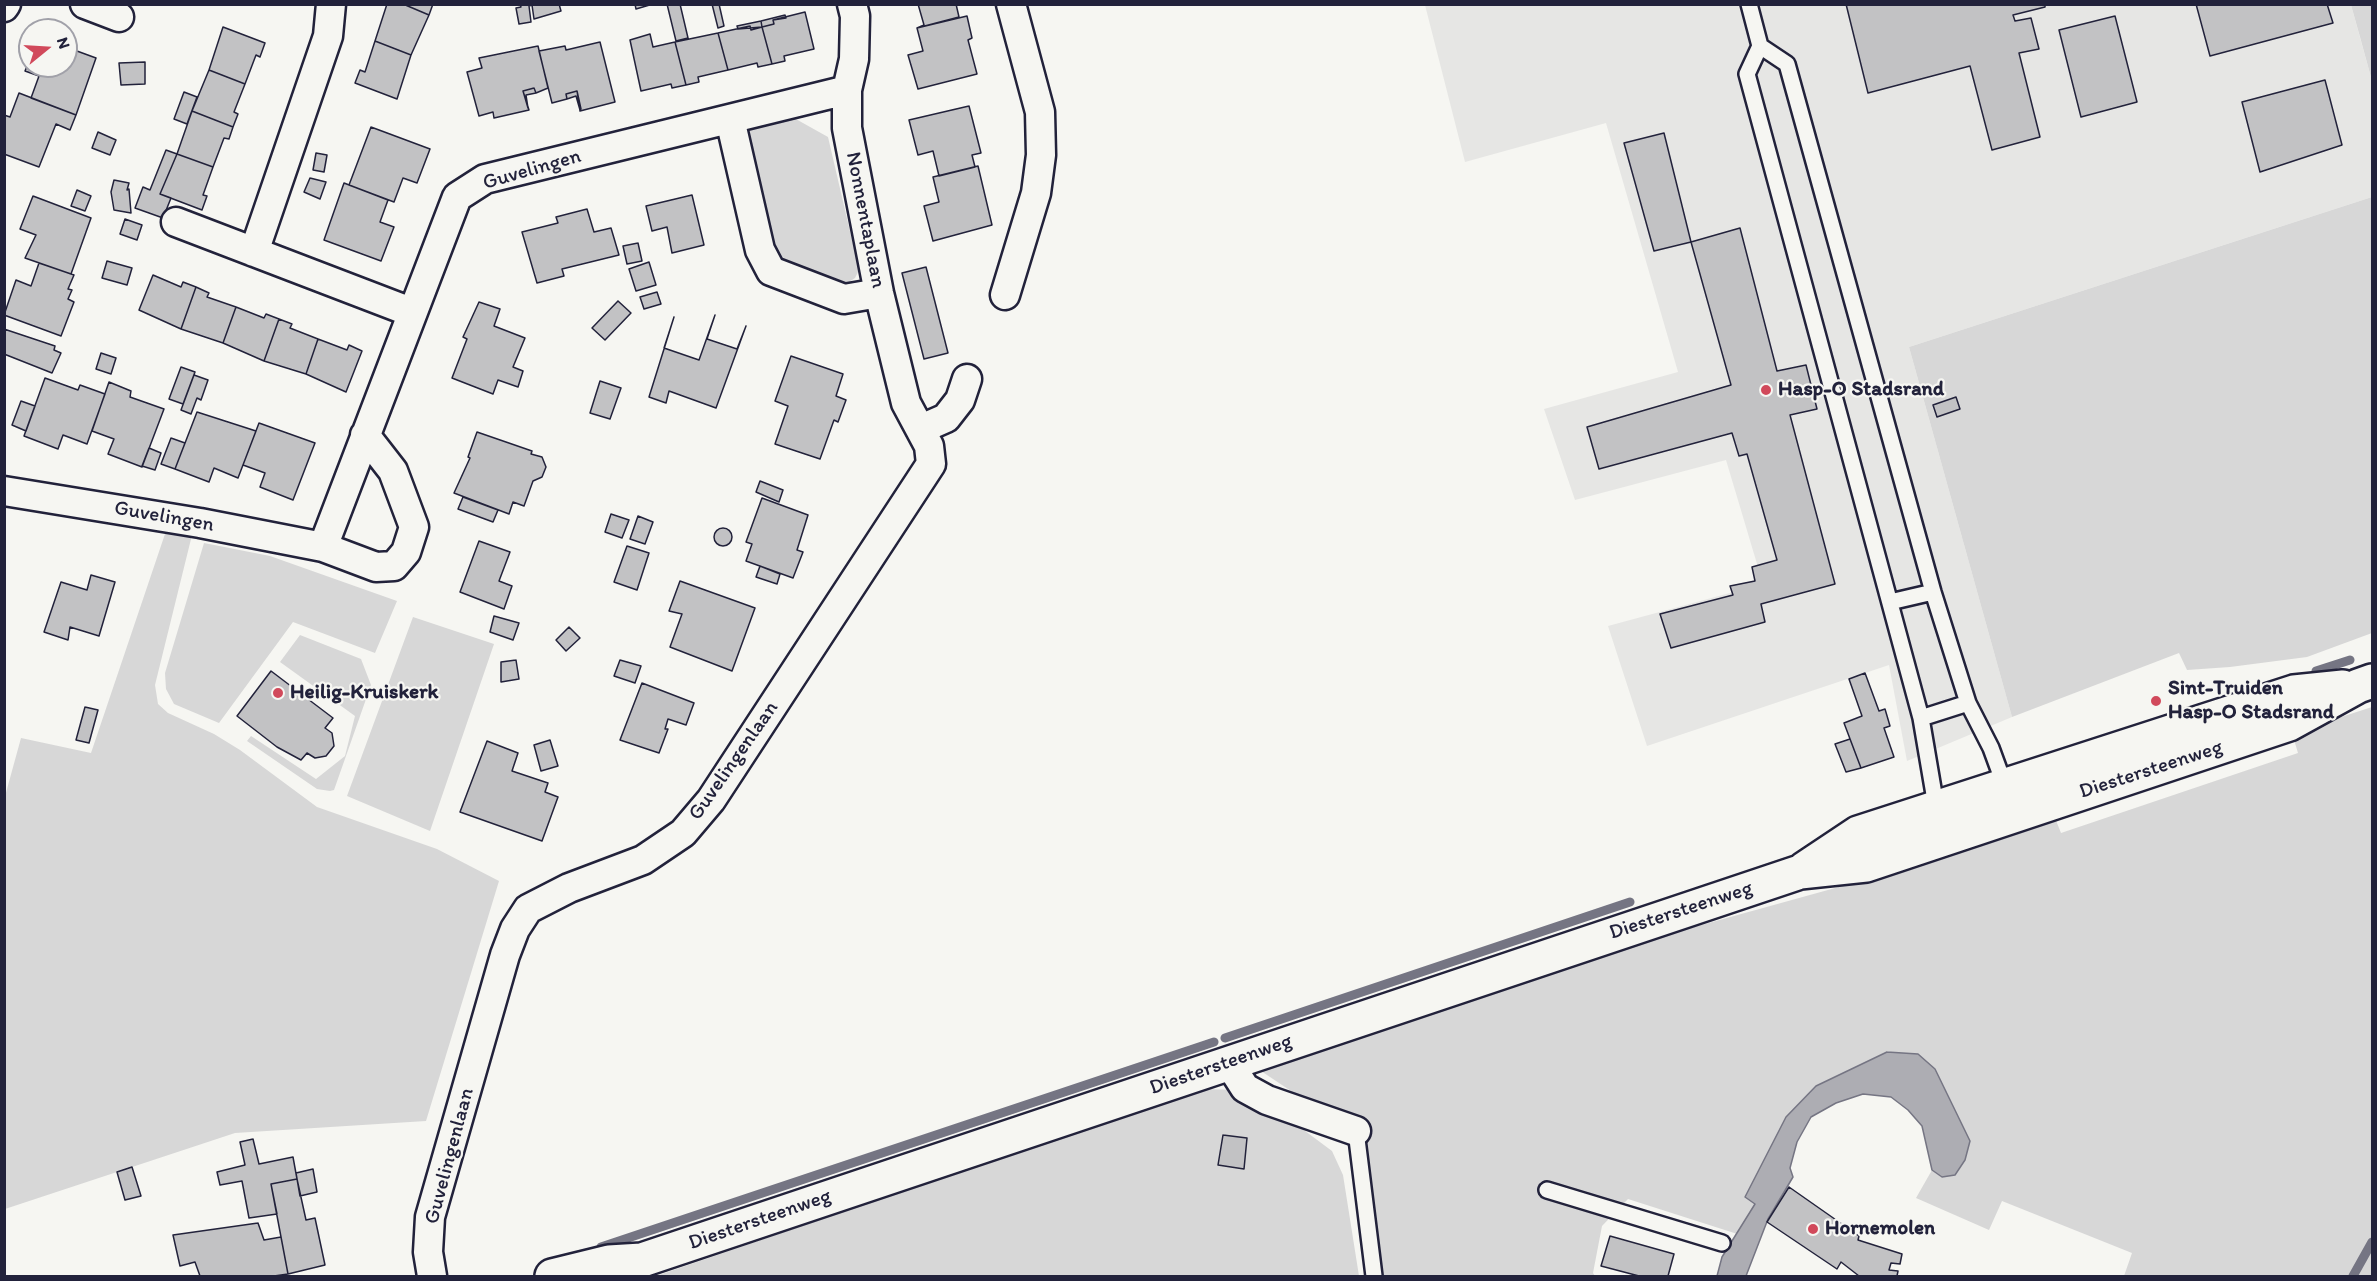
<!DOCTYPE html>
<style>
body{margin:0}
#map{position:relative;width:2377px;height:1281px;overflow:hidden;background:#f6f6f2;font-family:Itim,sans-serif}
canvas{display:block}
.frame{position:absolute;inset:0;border:6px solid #22223b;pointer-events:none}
.north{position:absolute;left:18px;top:18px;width:60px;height:60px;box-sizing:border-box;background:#f6f6f2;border:2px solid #a1a1a9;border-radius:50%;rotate:72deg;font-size:16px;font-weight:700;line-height:24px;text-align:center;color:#22223b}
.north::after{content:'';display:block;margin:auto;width:21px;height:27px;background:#d1495b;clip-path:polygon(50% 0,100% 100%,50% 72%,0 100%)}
</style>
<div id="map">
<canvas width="2377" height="1281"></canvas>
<div class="frame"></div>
<div class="north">N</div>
</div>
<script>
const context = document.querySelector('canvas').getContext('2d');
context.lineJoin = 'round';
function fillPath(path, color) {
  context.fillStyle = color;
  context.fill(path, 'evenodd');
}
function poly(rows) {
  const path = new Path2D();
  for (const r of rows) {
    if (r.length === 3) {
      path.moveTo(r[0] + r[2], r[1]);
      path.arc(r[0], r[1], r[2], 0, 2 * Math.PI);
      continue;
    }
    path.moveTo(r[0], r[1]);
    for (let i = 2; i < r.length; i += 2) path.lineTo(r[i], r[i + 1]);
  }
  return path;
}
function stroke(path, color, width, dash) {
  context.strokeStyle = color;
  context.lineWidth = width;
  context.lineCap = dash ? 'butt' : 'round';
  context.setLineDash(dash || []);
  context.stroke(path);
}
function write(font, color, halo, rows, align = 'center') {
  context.font = font + ' Itim,sans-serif';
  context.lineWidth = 4.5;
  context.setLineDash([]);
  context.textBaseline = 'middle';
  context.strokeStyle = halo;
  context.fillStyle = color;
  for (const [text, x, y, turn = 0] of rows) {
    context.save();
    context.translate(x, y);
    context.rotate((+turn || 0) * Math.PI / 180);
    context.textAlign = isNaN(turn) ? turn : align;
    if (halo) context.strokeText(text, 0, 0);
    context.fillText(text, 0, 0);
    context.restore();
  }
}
fillPath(poly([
 [1425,5,2351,5,2372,81,2372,197,1909,347,2012,717,1907,761,1889,665,1647,746,1608,626,1763,584,1726,460,1575,500,1544,409,1678,372,1606,123,1465,162]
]), '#e6e6e4');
fillPath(poly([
 [2351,5,2372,5,2372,81,2360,37],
 [794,118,828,137,859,270,855,278,849,282,837,284,812,277,783,259,772,242,747,131],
 [2372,197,2372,633,2307,657,2230,667,2187,670,2179,653,2012,717,1909,347],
 [166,531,192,535,155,685,158,704,168,713,214,734,240,750,317,807,437,849,499,881,426,1121,235,1133,5,1209,4,800,21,738,91,753],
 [204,543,270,556,397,601,375,653,293,622,219,723,174,704,166,689,165,673],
 [413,617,494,644,430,831,347,796],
 [300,635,361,659,371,685,334,790,330,791,317,789,247,741,251,736,316,779,345,756,355,716,280,662],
 [2372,707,2372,1276,2124,1276,2132,1253,2002,1201,1989,1230,1916,1198,1932,1170,1942,1177,1935,1069,1840,1076,1816,1086,1786,1117,1763,1163,1753,1239,1628,1199,1602,1226,1593,1273,1595,1276,1381,1276,1360,1137,1261,1071,1687,929,1893,872,2053,813,2061,833,2298,753,2292,733],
 [1201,1089,1241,1090,1289,1119,1332,1151,1343,1175,1359,1276,656,1276]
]), '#d7d7d7');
const water = poly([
 [1887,1052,1918,1054,1935,1069,1970,1141,1965,1160,1955,1175,1942,1177,1932,1170,1922,1126,1908,1110,1891,1097,1863,1094,1836,1103,1811,1117,1797,1142,1790,1168,1793,1177,1768,1219,1746,1276,1717,1276,1722,1257,1755,1204,1745,1197,1786,1117,1816,1086,1887,1052]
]);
fillPath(water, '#adadb3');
stroke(water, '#757583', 1.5);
stroke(poly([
 [2316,671,2350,660],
 [1225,1038,1630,902],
 [601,1247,1214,1042],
 [2353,1276,2372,1242]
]), '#757583', 9);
const building = poly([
 [387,4,403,4,429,15,411,55,375,41,387,4],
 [403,4,433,4,429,15,403,4],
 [520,4,559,4,561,11,534,19,532,5,529,6,531,22,519,24,516,8,521,7,520,4],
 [635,4,653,4,636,9,635,4],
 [667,4,680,4,688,38,676,41,667,4],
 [712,4,719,4,724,26,718,28,712,4],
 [918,4,956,4,959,17,917,28,924,25,918,4],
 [1846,4,2045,4,2045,7,2013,15,2015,21,2031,18,2039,49,2019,53,2040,137,1992,150,1970,66,1868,93,1846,4],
 [2196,4,2327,4,2333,23,2210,56,2196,4],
 [805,12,814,49,784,56,785,61,772,64,762,27,774,24,773,20,805,12],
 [785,15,786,18,773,20,774,24,762,27,761,21,785,15],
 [967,16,972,38,968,40,977,74,918,89,908,55,923,51,917,28,967,16],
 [2115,16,2137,102,2081,117,2059,30,2115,16],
 [761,21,762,27,738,29,737,26,761,21],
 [750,26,751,30,762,27,772,64,758,67,757,63,728,70,718,33,750,26],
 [223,27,265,43,260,57,256,55,245,84,209,70,223,27],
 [718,33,728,70,698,77,699,82,686,85,675,42,718,33],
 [650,34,653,47,675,42,686,85,672,88,671,84,641,91,630,40,650,34],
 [375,41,411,55,397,99,355,83,360,70,365,72,375,41],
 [600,42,615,102,580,111,577,91,566,94,567,99,552,103,539,51,565,46,566,50,600,42],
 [538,46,548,88,536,93,534,88,523,91,529,110,494,118,493,112,479,116,467,72,482,68,479,58,538,46],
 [66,47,96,58,76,115,31,98,39,76,25,71,30,59,30,66,66,66,66,47],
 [145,62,145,84,121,85,119,63,145,62],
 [209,70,245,84,234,112,238,114,233,127,192,111,209,70],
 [2325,80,2342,145,2260,172,2242,102,2325,80],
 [534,88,536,93,526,95,528,108,523,91,534,88],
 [577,91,581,109,580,110,576,96,567,99,566,94,577,91],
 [184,92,197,97,187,124,174,119,184,92],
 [19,93,76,115,70,130,56,124,39,167,4,154,4,115,10,117,19,93],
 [969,106,981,153,972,155,975,167,939,176,933,151,918,155,909,120,969,106],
 [192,111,233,127,229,139,224,138,213,167,177,154,192,111],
 [371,127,430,149,417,183,403,178,394,202,349,185,371,127],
 [98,132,116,140,110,155,92,148,98,132],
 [1664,133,1691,242,1654,251,1624,143,1664,133],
 [166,150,177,154,160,194,171,198,163,218,135,208,143,187,150,190,166,150],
 [316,153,327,155,324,172,313,170,316,153],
 [177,154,213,167,203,195,207,196,202,210,160,194,177,154],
 [978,166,992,225,933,241,924,206,939,202,933,177,978,166],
 [310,178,326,182,320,199,304,192,310,178],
 [114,180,129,183,127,190,129,189,131,213,114,210,111,192,114,180],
 [344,183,388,200,380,222,394,227,381,261,324,240,344,183],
 [77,190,91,196,85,211,71,206,77,190],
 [692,195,704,245,672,253,667,227,652,231,646,206,692,195],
 [33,196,91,218,71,274,25,258,36,235,20,229,33,196],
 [587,209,594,232,611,228,619,255,562,269,564,276,537,283,522,232,558,223,556,217,587,209],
 [125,219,142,225,137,240,120,234,125,219],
 [1740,228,1777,371,1806,365,1817,409,1790,415,1835,584,1761,604,1765,622,1671,648,1660,614,1733,595,1730,586,1755,581,1752,567,1777,560,1747,454,1739,456,1732,433,1599,469,1587,427,1731,385,1691,242,1740,228],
 [638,243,642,261,627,264,623,246,638,243],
 [107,261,132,268,127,285,102,278,107,261],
 [649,262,656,285,636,291,629,269,649,262],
 [39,263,74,275,68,289,72,290,68,299,74,302,61,336,4,315,16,280,31,286,39,263],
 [926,267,948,353,924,359,902,273,926,267],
 [153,275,181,287,183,282,196,287,181,329,139,310,153,275],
 [196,287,209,293,207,297,236,307,223,343,181,329,196,287],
 [657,292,661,304,644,309,640,297,657,292],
 [618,301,631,313,605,340,592,328,618,301],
 [479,302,500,309,494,326,525,338,513,367,523,371,518,387,498,380,493,394,452,378,467,339,463,337,479,302],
 [236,307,264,318,266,314,279,319,264,361,223,343,236,307],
 [715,315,707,339,737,349,746,326,716,408,669,391,666,403,649,397,674,317,664,348,699,360,715,315],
 [279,319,292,324,290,328,318,339,306,374,264,361,279,319],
 [4,329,55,346,54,350,61,353,52,373,4,354,4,329],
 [318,339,347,350,349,345,362,351,346,392,306,374,318,339],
 [101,353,116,358,111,374,96,369,101,353],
 [791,356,843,374,836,396,846,400,838,422,834,420,820,459,775,444,788,406,775,401,791,356],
 [181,367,195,372,183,404,169,399,181,367],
 [194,375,208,380,201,400,197,398,191,414,181,410,194,375],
 [45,378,78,390,80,385,105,394,87,444,63,435,58,449,24,436,45,378],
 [600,381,621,388,610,419,590,413,600,381],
 [109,382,131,391,130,397,164,409,142,467,108,454,114,439,92,431,109,382],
 [1956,397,1960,409,1937,417,1933,405,1956,397],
 [21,401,35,406,26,431,12,425,21,401],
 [197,412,256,431,238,478,214,468,209,482,175,469,197,412],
 [259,423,315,443,293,500,260,487,265,473,243,465,259,423],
 [477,432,532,451,531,454,542,457,546,467,542,477,533,481,524,506,513,502,509,514,454,493,470,458,468,457,477,432],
 [171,438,185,443,175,469,161,464,171,438],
 [149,448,161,453,155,470,142,466,149,448],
 [760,481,783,490,779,502,756,492,760,481],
 [463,497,498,510,493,522,458,509,463,497],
 [762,498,808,515,797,550,803,552,793,578,746,561,752,544,746,542,762,498],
 [611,514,629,520,622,538,605,532,611,514],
 [638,516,653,522,645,544,630,539,638,516],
 [723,537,9],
 [479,541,510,552,499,581,512,586,504,609,460,592,479,541],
 [627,546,649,553,637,590,614,582,627,546],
 [760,566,780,574,777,584,756,577,760,566],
 [91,575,115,582,99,636,70,627,68,640,44,632,61,582,87,590,91,575],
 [680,581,755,608,732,671,670,647,682,614,669,611,680,581],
 [494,616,519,623,513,640,490,632,494,616],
 [569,627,580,638,566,651,556,640,569,627],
 [516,660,519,679,501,682,501,662,516,660],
 [620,660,641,666,635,683,614,676,620,660],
 [271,671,333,718,325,728,332,733,334,746,326,756,315,758,307,753,301,760,277,747,237,716,271,671],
 [1865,673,1879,711,1885,709,1890,726,1884,728,1894,757,1861,768,1844,723,1862,716,1849,679,1865,673],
 [642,683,694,703,686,725,668,719,665,729,668,729,659,753,620,740,642,683],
 [85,707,98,710,89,743,76,740,85,707],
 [1850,739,1861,768,1846,772,1835,744,1850,739],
 [550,740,558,766,541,771,534,745,550,740],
 [487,741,518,753,512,771,548,783,545,792,558,797,542,841,460,812,487,741],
 [1223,1135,1247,1138,1244,1169,1218,1165,1223,1135],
 [253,1139,259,1164,293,1157,297,1179,271,1184,277,1214,249,1218,242,1181,220,1185,217,1172,245,1165,240,1142,253,1139],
 [132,1167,141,1196,125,1200,117,1172,132,1167],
 [313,1169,317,1192,300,1196,296,1173,313,1169],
 [297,1179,306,1220,315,1218,325,1265,288,1274,271,1184,297,1179],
 [1789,1187,1859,1236,1858,1240,1902,1254,1900,1264,1891,1263,1889,1270,1898,1271,1897,1276,1859,1276,1841,1262,1837,1269,1767,1222,1789,1187],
 [258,1223,264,1240,281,1237,288,1274,274,1276,200,1276,195,1262,180,1266,173,1235,258,1223],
 [1610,1236,1674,1254,1668,1276,1639,1276,1601,1266,1610,1236]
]);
fillPath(building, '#c2c2c4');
stroke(building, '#22223b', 1.5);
const service = poly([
 [1749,4,1760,46,1787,64,1933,592,1968,703,1991,748,2006,789],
 [1760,46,1747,74,1921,718,1937,812],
 [1890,602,1933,592],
 [1921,718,1968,703],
 [1356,1131,1374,1276],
 [1547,1190,1722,1243]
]);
const minor = poly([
 [85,4,119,17],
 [4,7,6,4],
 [730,119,760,250,771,271,844,299,879,293],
 [176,222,411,312],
 [254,252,328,36,331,4],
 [1005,295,1036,193,1041,155,1040,112,1011,4],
 [921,429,946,418,960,400,967,379],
 [4,491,200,523,323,547,376,567,394,566,406,552,414,527,393,471,365,435],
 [323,547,457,197,485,179,847,90],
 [1229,1063,1245,1088,1267,1100,1356,1131],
 [432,1276,428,1252,430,1217,505,955,515,929,528,909,569,888,643,860,683,833,711,800,931,464,929,446,906,403,879,293,847,128,847,90,854,59,855,16,852,4]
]);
const secondary = poly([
 [1804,869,1858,833,2294,692,2343,687],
 [552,1276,609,1262,642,1260,1800,872,1866,865,2289,724,2358,686,2372,681]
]);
stroke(service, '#22223b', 20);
stroke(minor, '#22223b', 33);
stroke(secondary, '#22223b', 38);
stroke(service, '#f6f6f2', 15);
stroke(minor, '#f6f6f2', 28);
stroke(secondary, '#f6f6f2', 33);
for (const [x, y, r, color] of [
 [1766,390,6,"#d1495b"],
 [278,693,6,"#d1495b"],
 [2156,701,6,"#d1495b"],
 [1813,1229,6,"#d1495b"]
]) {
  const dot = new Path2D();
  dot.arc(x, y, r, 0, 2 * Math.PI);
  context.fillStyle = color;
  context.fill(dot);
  stroke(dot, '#f6f6f2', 2);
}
write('21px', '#22223b', '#f6f6f2', [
 ["Guvelingen",532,170,-16],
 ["Nonnentaplaan",865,220,79],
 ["Guvelingen",164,517,10],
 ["Guvelingenlaan",734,761,-55],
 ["Diestersteenweg",2151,770,-18],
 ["Diestersteenweg",1681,911,-18],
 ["Diestersteenweg",1221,1065,-19],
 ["Guvelingenlaan",450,1156,-75],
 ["Diestersteenweg",760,1220,-19]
]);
write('bold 21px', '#22223b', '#f6f6f2', [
 ["Hasp-O Stadsrand",1778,390],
 ["Sint-Truiden",2168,689],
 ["Hasp-O Stadsrand",2168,713],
 ["Heilig-Kruiskerk",290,693],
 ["Hornemolen",1825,1229]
], 'left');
</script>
